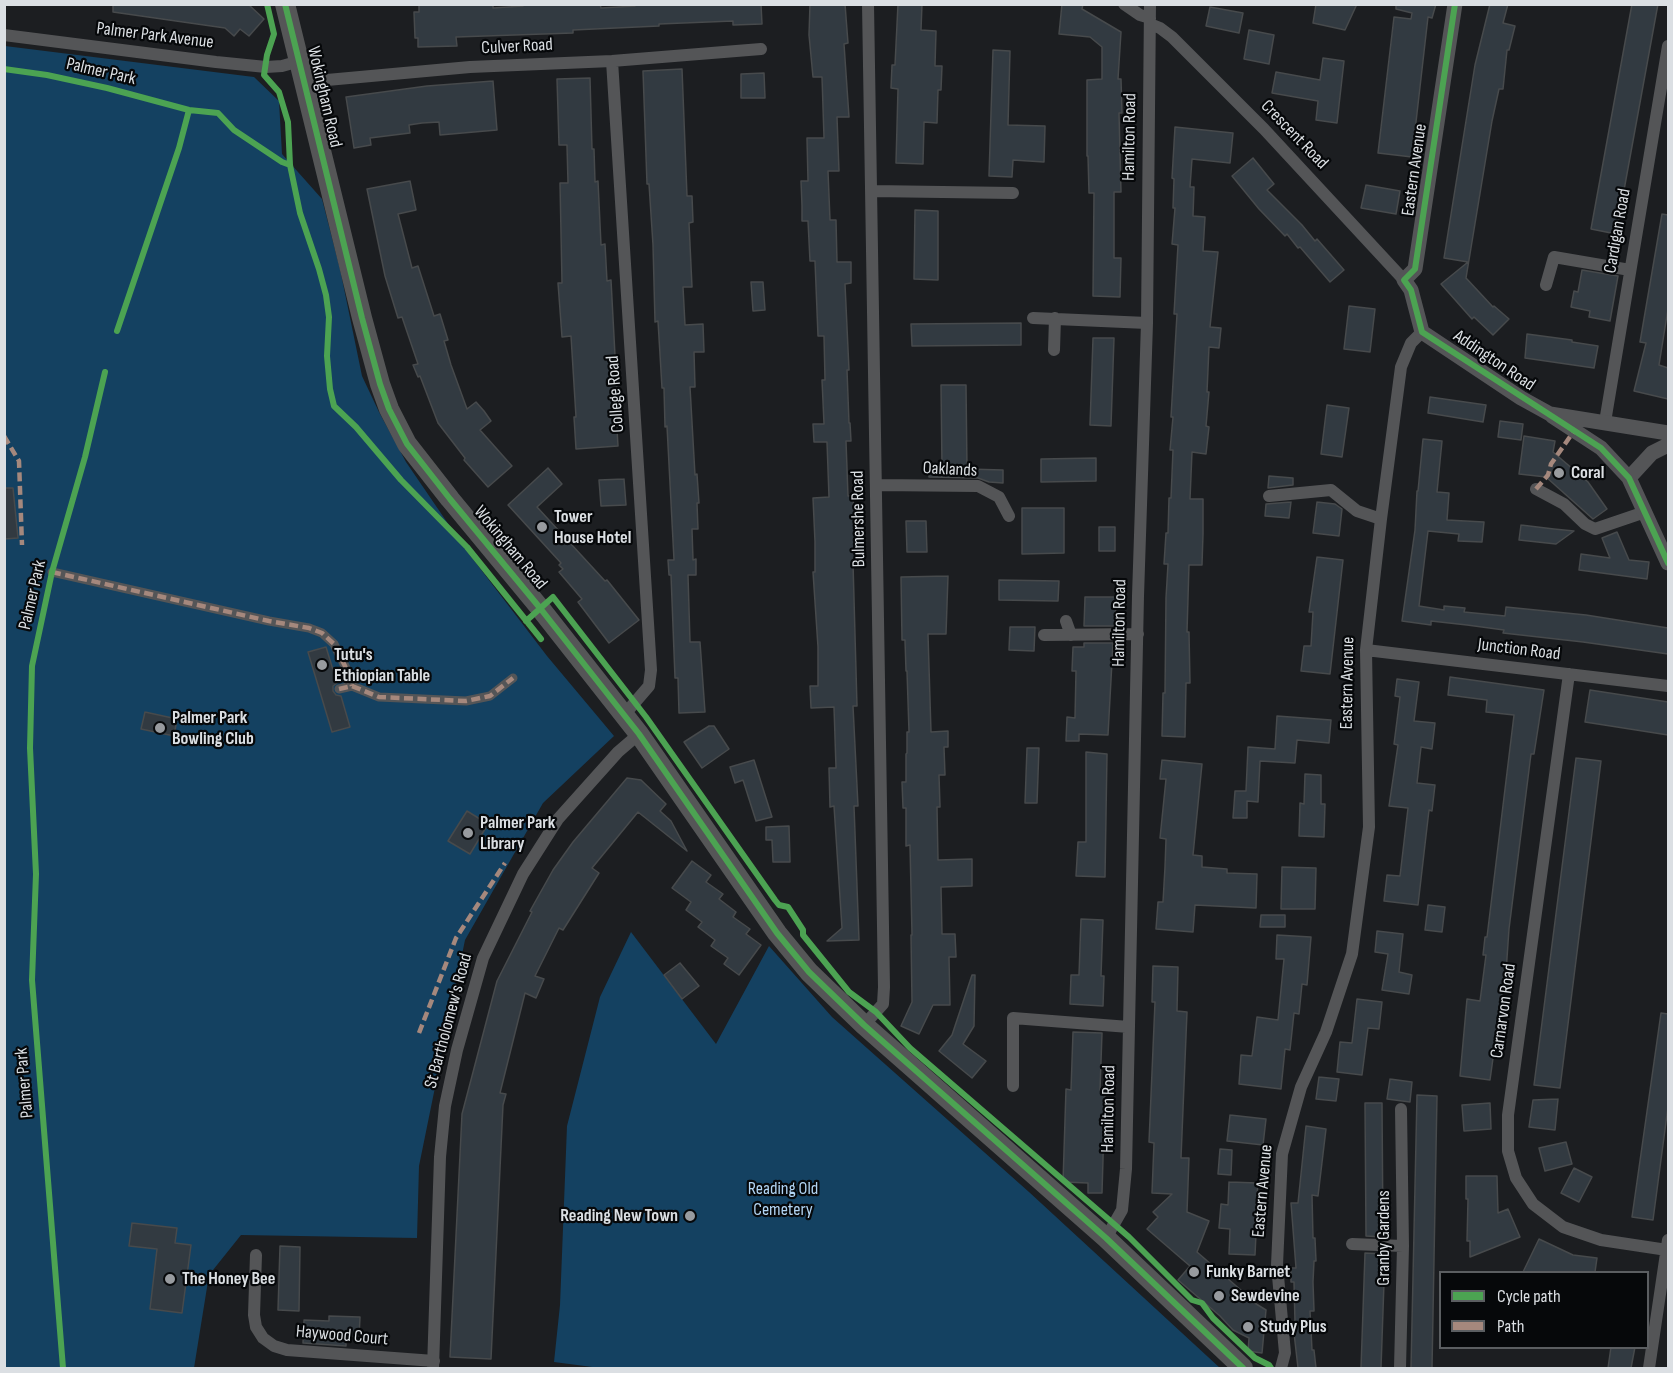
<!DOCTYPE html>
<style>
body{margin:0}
#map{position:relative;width:1673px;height:1373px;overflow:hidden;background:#1c1e21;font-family:"Sofia Sans Condensed",sans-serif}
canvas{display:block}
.frame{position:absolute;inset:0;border:6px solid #dbdfe3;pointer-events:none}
.legend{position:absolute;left:1439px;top:1271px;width:210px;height:78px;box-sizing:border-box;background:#06080a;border:2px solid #5b5e61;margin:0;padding:8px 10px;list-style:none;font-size:18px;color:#dbdfe3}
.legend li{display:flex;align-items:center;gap:12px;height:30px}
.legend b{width:30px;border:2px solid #5b5e61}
</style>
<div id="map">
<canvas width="1673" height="1373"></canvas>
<div class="frame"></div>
<ul class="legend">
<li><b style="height:8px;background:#4ca352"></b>Cycle path</li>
<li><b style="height:8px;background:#a5887d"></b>Path</li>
</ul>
</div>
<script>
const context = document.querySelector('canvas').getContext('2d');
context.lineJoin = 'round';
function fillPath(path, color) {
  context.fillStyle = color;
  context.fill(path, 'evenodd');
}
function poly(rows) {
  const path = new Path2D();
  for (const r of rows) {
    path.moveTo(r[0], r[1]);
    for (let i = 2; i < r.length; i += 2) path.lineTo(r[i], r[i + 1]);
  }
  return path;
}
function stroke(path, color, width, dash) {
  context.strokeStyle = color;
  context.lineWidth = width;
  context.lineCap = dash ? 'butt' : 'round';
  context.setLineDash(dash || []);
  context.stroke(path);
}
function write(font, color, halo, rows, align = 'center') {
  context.font = font + ' "Sofia Sans Condensed",sans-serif';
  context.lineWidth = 4.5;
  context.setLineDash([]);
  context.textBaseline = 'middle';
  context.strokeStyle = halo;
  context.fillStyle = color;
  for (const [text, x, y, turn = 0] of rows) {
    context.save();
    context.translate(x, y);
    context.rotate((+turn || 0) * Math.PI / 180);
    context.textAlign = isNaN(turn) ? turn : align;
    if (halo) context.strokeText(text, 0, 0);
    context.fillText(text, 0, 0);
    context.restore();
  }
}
fillPath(poly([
 [5,46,254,77,279,101,282,154,322,199,340,269,362,376,379,412,406,462,466,550,547,656,614,736,543,803,465,940,419,1166,417,1238,241,1235,209,1275,194,1368,5,1368],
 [631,932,716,1044,769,946,832,1017,1029,1192,1220,1368,600,1368,554,1362,560,1305,567,1126,600,997]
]), '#144161');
const building = poly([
 [113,4,248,4,264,19,249,36,240,29,234,36,225,28,113,12,113,4],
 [419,4,493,4,493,8,523,6,523,4,600,4,601,8,635,6,635,4,761,4,762,24,733,25,733,21,659,24,659,26,573,30,573,33,456,37,457,46,418,47,418,38,415,38,414,12,419,12,419,4],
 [810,4,845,4,848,43,844,44,849,117,837,117,839,171,828,171,830,220,836,220,837,262,851,262,851,283,845,284,849,370,847,370,849,423,850,423,851,441,846,441,848,496,853,496,856,563,853,563,857,706,853,706,858,806,854,806,859,940,827,941,842,928,834,806,830,807,829,768,836,768,834,707,811,708,810,686,818,686,818,647,813,572,815,572,815,542,813,498,829,497,827,442,814,442,813,424,824,424,822,380,825,380,824,336,818,336,815,261,810,261,808,221,802,221,802,206,801,181,808,181,807,138,824,138,822,77,813,77,809,35,810,4],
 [898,4,922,4,921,30,936,31,935,66,942,66,941,90,938,90,937,123,924,122,923,164,896,163,898,89,891,88,892,65,895,65,898,4],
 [1062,4,1083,4,1082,9,1121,32,1118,79,1121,79,1122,113,1119,113,1121,192,1114,192,1114,258,1121,258,1120,297,1093,296,1094,193,1089,193,1088,156,1087,156,1087,80,1102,79,1102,47,1090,37,1059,34,1062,4],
 [1316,4,1357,4,1345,30,1313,23,1316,4],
 [1396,4,1436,4,1432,18,1428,17,1412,157,1378,153,1394,17,1411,19,1412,13,1396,9,1396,4],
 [1490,4,1508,4,1503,23,1515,26,1509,50,1507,50,1503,89,1499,89,1492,121,1466,278,1493,307,1494,306,1509,319,1493,335,1474,317,1472,319,1441,284,1468,262,1444,258,1475,65,1490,4],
 [1632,4,1658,4,1616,234,1591,229,1632,4],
 [1210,7,1243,13,1239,33,1206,26,1210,7],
 [1249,30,1274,35,1269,64,1244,59,1249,30],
 [993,50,1010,51,1008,125,1045,126,1044,162,1013,160,1012,177,989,176,993,50],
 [1323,58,1344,61,1337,123,1316,120,1318,101,1272,93,1276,72,1320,80,1323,58],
 [682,69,687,196,692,196,693,222,689,223,692,287,683,287,685,325,703,324,704,352,694,352,695,387,690,387,695,475,697,474,699,503,697,503,698,529,692,529,693,560,696,559,696,575,688,575,690,642,700,642,705,712,679,713,678,678,675,678,671,575,669,575,668,560,674,560,667,426,665,427,664,388,662,388,658,321,655,322,653,245,649,184,647,184,643,71,682,69],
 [764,73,765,98,741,98,741,74,764,73],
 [590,78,592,149,594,149,595,182,598,181,601,245,605,244,607,281,611,280,618,412,616,412,618,446,576,449,574,417,576,417,571,336,562,337,558,283,562,283,560,183,568,183,567,145,559,145,557,79,590,78],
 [493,81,497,130,440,135,439,122,422,123,409,125,410,133,370,138,371,145,354,148,346,97,427,86,493,81],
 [1175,127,1233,133,1230,163,1192,159,1190,187,1194,187,1193,216,1205,217,1203,251,1218,252,1210,327,1221,328,1219,348,1209,347,1207,392,1209,392,1206,426,1209,427,1206,454,1192,452,1190,499,1203,499,1203,534,1202,565,1189,565,1187,632,1189,632,1190,683,1186,683,1185,737,1162,736,1163,693,1165,693,1166,598,1168,564,1164,564,1166,533,1168,533,1169,498,1171,498,1173,450,1170,450,1173,417,1171,417,1177,314,1174,314,1178,245,1172,244,1175,208,1173,208,1174,179,1172,178,1175,127],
 [1253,158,1274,184,1267,190,1302,225,1315,241,1317,239,1344,270,1330,282,1300,247,1298,248,1287,234,1285,236,1259,209,1232,176,1253,158],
 [410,181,416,210,398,214,412,268,418,266,434,316,440,314,448,340,444,341,451,365,467,409,476,402,484,411,491,421,480,430,512,466,488,487,464,460,465,458,438,423,420,376,418,377,413,365,418,364,402,317,398,318,385,276,367,189,410,181],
 [1366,185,1400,191,1396,214,1361,208,1366,185],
 [915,210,938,211,938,280,914,279,915,210],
 [1662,214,1668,215,1668,309,1659,365,1668,368,1668,399,1634,391,1646,343,1640,342,1662,214],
 [1582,270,1618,276,1610,321,1589,317,1590,311,1571,307,1574,291,1578,292,1582,270],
 [751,282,763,282,765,310,753,311,751,282],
 [1349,306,1375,309,1370,352,1344,349,1349,306],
 [1021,323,1021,345,912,346,911,324,1021,323],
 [1527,334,1572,340,1572,342,1598,346,1594,368,1525,358,1527,334],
 [1093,338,1114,338,1111,426,1090,425,1093,338],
 [941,385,966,385,967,469,1003,470,1003,483,989,482,978,478,929,477,929,468,942,468,941,385],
 [1430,397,1486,405,1483,422,1428,413,1430,397],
 [1327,405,1349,408,1342,457,1321,454,1327,405],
 [1500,421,1523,424,1521,440,1498,437,1500,421],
 [1524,436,1555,441,1553,452,1588,482,1607,509,1593,519,1546,477,1519,474,1524,436],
 [1423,439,1442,441,1437,492,1449,493,1447,520,1484,522,1482,542,1458,541,1459,534,1428,531,1419,606,1444,610,1444,606,1465,608,1464,612,1505,616,1506,607,1586,615,1668,628,1668,654,1583,642,1503,633,1504,630,1467,625,1431,621,1431,625,1402,621,1415,530,1417,491,1418,491,1423,439],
 [1096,458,1096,481,1041,482,1041,459,1096,458],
 [548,468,562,484,537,507,605,581,607,580,639,620,609,643,578,602,582,599,559,572,563,569,559,565,561,563,508,505,548,468],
 [1269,476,1293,478,1293,485,1268,488,1269,476],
 [624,479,626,505,601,506,599,480,624,479],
 [4,488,13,488,18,538,4,539,4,488],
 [1291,502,1289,518,1265,516,1266,504,1291,502],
 [1317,502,1335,504,1342,509,1339,536,1313,533,1317,502],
 [1022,508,1064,508,1064,553,1022,554,1022,508],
 [906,521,926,521,927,552,907,552,906,521],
 [1521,525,1554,529,1574,531,1556,544,1519,540,1521,525],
 [1099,527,1115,527,1115,551,1099,551,1099,527],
 [1617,532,1629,560,1649,562,1647,579,1579,570,1581,554,1610,558,1602,538,1617,532],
 [1317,557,1343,560,1330,674,1301,671,1304,646,1311,646,1313,612,1309,612,1317,557],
 [948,576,946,634,928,634,931,732,948,731,948,747,944,747,945,775,939,775,940,807,937,807,938,860,972,859,972,886,941,887,942,934,955,934,956,957,949,957,950,1005,933,1005,919,1034,901,1026,912,1002,911,935,912,935,910,845,906,846,906,808,903,808,902,782,906,782,906,754,907,753,907,732,909,732,907,671,906,671,905,640,902,640,901,577,948,576],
 [999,580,1059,581,1058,601,999,600,999,580],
 [1085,597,1116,597,1115,626,1084,626,1085,597],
 [1010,627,1035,627,1034,651,1009,650,1010,627],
 [1084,643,1113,643,1108,735,1079,734,1079,741,1066,741,1067,717,1075,718,1076,671,1072,671,1073,647,1084,647,1084,643],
 [326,647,337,683,333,686,333,691,336,695,341,696,350,727,332,732,308,652,326,647],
 [1450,677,1544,690,1534,754,1531,754,1509,929,1505,987,1503,986,1490,1080,1460,1076,1467,999,1480,1001,1486,955,1483,955,1485,937,1487,937,1514,715,1486,712,1487,700,1448,695,1450,677],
 [1397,679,1419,682,1414,721,1435,723,1432,749,1421,747,1417,783,1435,785,1432,811,1429,810,1418,905,1384,901,1387,875,1400,876,1408,808,1389,806,1398,745,1394,744,1400,697,1395,696,1397,679],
 [1590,690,1668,702,1668,735,1585,722,1590,690],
 [145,712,177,719,174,736,141,729,145,712],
 [1277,716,1331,720,1329,743,1297,740,1295,763,1260,761,1258,802,1247,801,1247,818,1233,818,1235,791,1246,791,1248,747,1275,749,1277,716],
 [709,726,714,726,729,749,702,768,684,742,709,726],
 [1027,748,1039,748,1037,803,1025,803,1027,748],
 [1086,752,1107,754,1105,877,1076,876,1078,842,1086,842,1086,752],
 [1576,758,1601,761,1560,1088,1534,1085,1576,758],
 [754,760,772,817,756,821,743,780,735,783,730,767,754,760],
 [1162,760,1202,764,1193,855,1202,856,1202,867,1227,869,1227,873,1257,874,1256,908,1195,905,1193,932,1156,929,1158,902,1163,902,1165,867,1166,839,1160,838,1166,779,1160,779,1162,760],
 [1305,774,1321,775,1321,804,1325,804,1324,837,1299,836,1300,803,1304,804,1305,774],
 [627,778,641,780,666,804,660,811,671,821,687,851,638,812,592,868,599,873,563,930,559,928,535,976,544,979,536,998,525,993,500,1093,506,1094,503,1105,491,1359,450,1357,462,1114,497,981,532,912,530,911,553,870,573,842,627,778],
 [467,811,488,824,470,854,448,841,467,811],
 [789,826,790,862,773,862,772,840,766,840,766,827,789,826],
 [692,861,711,875,706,882,723,894,719,899,736,912,733,917,750,929,746,934,761,945,739,975,724,964,728,958,711,946,715,940,698,927,702,922,686,910,691,902,672,888,692,861],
 [1282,867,1316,868,1315,909,1281,909,1282,867],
 [1428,905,1445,907,1442,932,1425,930,1428,905],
 [1261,915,1285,915,1285,927,1260,927,1261,915],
 [1081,919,1103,920,1101,976,1104,976,1103,1006,1070,1004,1071,975,1079,975,1081,919],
 [1377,931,1403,934,1399,972,1412,975,1409,994,1382,990,1388,954,1375,952,1377,931],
 [1277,935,1311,937,1307,985,1302,984,1299,1014,1294,1013,1290,1050,1285,1049,1281,1089,1239,1084,1241,1055,1252,1056,1257,1017,1278,1020,1284,959,1276,959,1277,935],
 [680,963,699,986,682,999,664,975,680,963],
 [1153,966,1178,967,1177,1011,1187,1012,1181,1158,1189,1158,1187,1212,1209,1221,1197,1252,1242,1291,1240,1294,1266,1310,1262,1353,1248,1351,1249,1338,1233,1330,1220,1316,1178,1280,1190,1266,1147,1229,1158,1217,1153,1212,1172,1194,1152,1193,1154,1143,1149,1142,1155,1002,1152,1002,1153,966],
 [972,975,975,975,974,1026,963,1044,986,1061,972,1078,939,1051,952,1035,972,975],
 [1357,999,1382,1002,1379,1029,1368,1028,1362,1075,1337,1072,1340,1042,1352,1043,1357,999],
 [1661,1013,1668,1014,1668,1107,1653,1220,1632,1217,1661,1013],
 [1073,1032,1102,1033,1100,1090,1105,1091,1102,1193,1088,1193,1088,1183,1063,1182,1066,1089,1071,1090,1073,1032],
 [1319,1077,1339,1079,1336,1101,1316,1099,1319,1077],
 [1390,1079,1412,1082,1410,1102,1387,1099,1390,1079],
 [1417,1095,1437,1096,1432,1368,1411,1368,1417,1095],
 [1558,1099,1555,1130,1529,1127,1533,1100,1558,1099],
 [1365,1103,1382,1103,1383,1237,1366,1236,1365,1103],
 [1490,1103,1491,1129,1464,1131,1462,1105,1490,1103],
 [1230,1115,1266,1119,1263,1145,1227,1141,1230,1115],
 [1306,1126,1326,1129,1318,1196,1312,1195,1313,1238,1315,1238,1316,1261,1314,1261,1313,1282,1314,1311,1310,1311,1312,1350,1314,1350,1316,1368,1298,1368,1293,1324,1295,1323,1294,1282,1291,1282,1291,1268,1296,1268,1291,1203,1298,1203,1306,1126],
 [1566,1142,1572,1164,1545,1171,1539,1148,1566,1142],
 [1220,1149,1232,1150,1231,1175,1218,1174,1220,1149],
 [1574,1168,1592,1177,1579,1202,1561,1193,1574,1168],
 [1466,1176,1497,1176,1498,1213,1508,1209,1520,1237,1470,1257,1470,1241,1467,1241,1468,1199,1466,1199,1466,1176],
 [1229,1182,1258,1183,1254,1234,1256,1234,1255,1255,1229,1254,1230,1229,1219,1228,1221,1204,1228,1205,1229,1182],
 [132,1223,177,1228,175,1243,191,1245,182,1313,150,1309,157,1249,129,1246,132,1223],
 [1539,1239,1573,1255,1597,1258,1595,1272,1523,1272,1539,1239],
 [280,1246,300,1247,299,1311,278,1310,280,1246],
 [1365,1253,1385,1254,1381,1368,1361,1368,1365,1253],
 [329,1316,360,1317,359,1337,346,1336,346,1346,303,1343,304,1320,329,1321,329,1316],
 [1611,1347,1635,1347,1631,1368,1608,1368,1611,1347]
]);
fillPath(building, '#323a41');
stroke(building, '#474a4c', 1.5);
stroke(poly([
 [52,572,269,621,309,628,322,633,334,644,349,674,352,686],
 [339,689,352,686,379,697,466,701,490,696,513,678]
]), '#545557', 9);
stroke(poly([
 [1124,4,1140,15,1150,18],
 [1150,24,1160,28,1172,37,1264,129,1404,280],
 [4,35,216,62,266,67,282,66,300,61],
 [612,61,651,670,649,686,624,715],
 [305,82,470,67,612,61,761,49],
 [872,191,1013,193],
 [1546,285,1554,257,1630,270],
 [1033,318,1147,323],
 [1054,350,1055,318],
 [1605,422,1668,46],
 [877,485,978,486,999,497,1009,516],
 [1536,489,1564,504,1585,524,1595,529,1645,512],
 [1269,496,1331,490,1357,511,1381,519],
 [1066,621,1071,635],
 [1044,635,1138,634],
 [1366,650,1668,686],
 [1569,674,1508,1115,1508,1151,1516,1178,1533,1204,1563,1227,1601,1240,1667,1250],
 [864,1025,883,1004,884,987,868,4],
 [1013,1086,1013,1018,1129,1027],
 [1106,1238,1122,1210,1126,1169,1138,596,1147,323,1150,4],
 [1352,1244,1403,1246],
 [256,1255,254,1315,256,1327,263,1338,274,1346,287,1350,434,1361],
 [433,1368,440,1157,445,1106,457,1050,483,958,523,874,558,819,618,752,639,734],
 [1281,1368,1285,1353,1277,1265,1282,1154,1301,1087,1326,1032,1352,954,1369,827,1366,650,1381,519,1401,367,1411,343,1422,332],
 [1400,1368,1403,1246,1401,1109],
 [1649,1368,1668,1240]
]), '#545557', 12);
stroke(poly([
 [1455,4,1415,269,1404,280,1411,290,1422,332,1521,398,1550,414,1668,433],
 [1552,416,1601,448,1629,478,1668,563],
 [1629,478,1652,453,1668,445]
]), '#545557', 15);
stroke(poly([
 [285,4,362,318,380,384,389,409,407,444,450,499,540,608,639,734,777,933,809,972,864,1025,1106,1238,1243,1368]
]), '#555657', 20);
stroke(poly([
 [4,436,19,461,22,545],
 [1536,489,1548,475,1551,464,1574,431],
 [52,572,269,621,309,628,322,633,334,644,349,674,352,686],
 [339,689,352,686,379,697,466,701,490,696,513,678],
 [419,1033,456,938,505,863]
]), '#a5887d', 4.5, [9, 4.5]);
stroke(poly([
 [267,4,274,34,267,55,264,75,279,92,288,122,290,165,300,213,319,269,326,295,329,317,327,356,330,389,334,406,356,427,401,480,467,547,541,639],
 [285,4,362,318,380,384,389,409,407,444,450,499,540,608,639,734,777,933,809,972,864,1025,1106,1238,1243,1368],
 [1455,4,1415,269,1404,280,1411,290,1422,332,1601,448,1629,478,1668,563],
 [4,69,47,75,107,88,189,110,218,113,234,130,282,162,290,165],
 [117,331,179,148,189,110],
 [526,621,553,597,646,717,775,900,779,905,788,907,803,930,803,935,849,992,876,1012,910,1048,1129,1237,1192,1300,1202,1303,1213,1318,1255,1358,1269,1365,1271,1368],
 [63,1368,32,980,36,874,30,748,32,666,52,572,85,457,105,372]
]), '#4ca352', 6);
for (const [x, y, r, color] of [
 [1559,473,6,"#989b9f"],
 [542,527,6,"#989b9f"],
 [322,665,6,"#989b9f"],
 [160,728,6,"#989b9f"],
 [468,833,6,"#989b9f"],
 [690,1216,6,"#989b9f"],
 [1194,1272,6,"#989b9f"],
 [170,1279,6,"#989b9f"],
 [1219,1296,6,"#989b9f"],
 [1248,1327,6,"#989b9f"]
]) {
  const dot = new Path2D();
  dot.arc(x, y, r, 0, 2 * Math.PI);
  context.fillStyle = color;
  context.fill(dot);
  stroke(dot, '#06080a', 2);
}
write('18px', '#dbdfe3', '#06080a', [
 ["Palmer Park Avenue",155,36,7],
 ["Culver Road",517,47,-3],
 ["Palmer Park",101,72,13],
 ["Wokingham Road",324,97,77],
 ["Crescent Road",1294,135,46],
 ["Hamilton Road",1130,137,-89],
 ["Eastern Avenue",1415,170,-82],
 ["Cardigan Road",1618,231,-80],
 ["Addington Road",1494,361,34],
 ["College Road",616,394,-94],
 ["Oaklands",950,470,3],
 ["Bulmershe Road",859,519,-91],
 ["Wokingham Road",510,548,50],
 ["Palmer Park",33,595,-77],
 ["Hamilton Road",1120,623,-89],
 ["Junction Road",1519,650,7],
 ["Eastern Avenue",1348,683,-89],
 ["Carnarvon Road",1504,1011,-82],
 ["St Bartholomew's Road",449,1021,-75],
 ["Palmer Park",25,1083,-95],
 ["Hamilton Road",1109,1109,-89],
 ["Eastern Avenue",1263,1191,-85],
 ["Granby Gardens",1384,1238,-90],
 ["Haywood Court",342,1336,5]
]);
write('bold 18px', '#dbdfe3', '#06080a', [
 ["Coral",1571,473],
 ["Tower",554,517],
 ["House Hotel",554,538],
 ["Tutu's",334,655],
 ["Ethiopian Table",334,676],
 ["Palmer Park",172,718],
 ["Bowling Club",172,739],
 ["Palmer Park",480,823],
 ["Library",480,844],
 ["Reading New Town",678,1216,"right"],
 ["Funky Barnet",1206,1272],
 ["The Honey Bee",182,1279],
 ["Sewdevine",1231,1296],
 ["Study Plus",1260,1327]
], 'left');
write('18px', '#b2d5f4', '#06080a', [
 ["Reading Old",783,1189],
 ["Cemetery",783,1210]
]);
</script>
